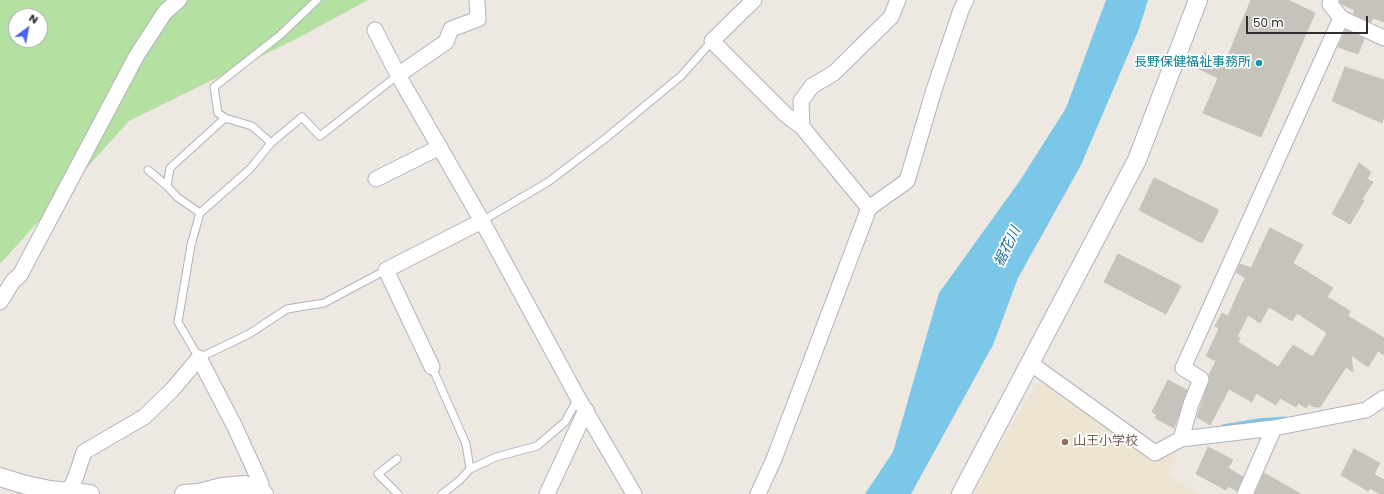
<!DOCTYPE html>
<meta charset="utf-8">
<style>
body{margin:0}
#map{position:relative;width:1384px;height:494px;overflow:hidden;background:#ede8e1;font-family:Poppins,sans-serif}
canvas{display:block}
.north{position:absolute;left:8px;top:8px;width:40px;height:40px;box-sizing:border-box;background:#fff;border:1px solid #ababab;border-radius:50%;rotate:32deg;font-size:11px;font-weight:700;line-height:16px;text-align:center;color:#2d2d2d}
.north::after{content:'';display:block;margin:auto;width:14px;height:18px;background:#4c65ef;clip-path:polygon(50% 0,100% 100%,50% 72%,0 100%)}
.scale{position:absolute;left:1246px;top:16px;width:122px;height:18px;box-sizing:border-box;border:2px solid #2d2d2d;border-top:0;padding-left:5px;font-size:12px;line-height:14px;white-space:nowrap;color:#2d2d2d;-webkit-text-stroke:3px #fff;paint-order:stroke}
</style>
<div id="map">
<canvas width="1384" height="494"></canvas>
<div class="north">N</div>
<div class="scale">50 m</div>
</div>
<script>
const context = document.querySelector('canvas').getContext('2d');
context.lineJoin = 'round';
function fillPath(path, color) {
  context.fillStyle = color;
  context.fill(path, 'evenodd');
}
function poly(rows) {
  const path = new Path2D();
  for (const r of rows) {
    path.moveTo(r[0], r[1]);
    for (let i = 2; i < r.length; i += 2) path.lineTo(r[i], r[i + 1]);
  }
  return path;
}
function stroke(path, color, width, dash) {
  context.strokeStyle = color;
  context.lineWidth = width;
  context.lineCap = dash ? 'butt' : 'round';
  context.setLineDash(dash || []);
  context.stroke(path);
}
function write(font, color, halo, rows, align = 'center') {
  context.font = font + ' Poppins,"Noto Sans JP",sans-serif';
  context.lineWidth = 3.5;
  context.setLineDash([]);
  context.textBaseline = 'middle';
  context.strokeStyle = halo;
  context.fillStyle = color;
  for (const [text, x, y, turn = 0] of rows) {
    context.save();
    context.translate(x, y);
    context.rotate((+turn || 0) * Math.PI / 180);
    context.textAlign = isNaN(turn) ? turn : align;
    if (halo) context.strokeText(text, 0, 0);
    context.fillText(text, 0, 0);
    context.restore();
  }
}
fillPath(poly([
 [1043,381,1153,459,1173,449,1177,453,1169,476,1200,494,972,494,1005,436,1037,383]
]), '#ede5d2');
fillPath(poly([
 [0,0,368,0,300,37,129,121,0,264],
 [16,16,40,16,40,40,16,40]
]), '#b4e0a1');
fillPath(poly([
 [1106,0,1148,0,1139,29,1081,165,1018,278,993,345,911,494,865,494,893,452,939,293,1019,182,1066,108]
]), '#7bc7e8');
stroke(poly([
 [1223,427,1258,421,1284,419]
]), '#7bc7e8', 5);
const building = poly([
 [1251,0,1288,0,1315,13,1261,137,1203,113,1218,78,1197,68,1204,52,1224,65,1251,0],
 [1340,0,1384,0,1384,22,1373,18,1371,22,1353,14,1355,10,1341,4,1340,0],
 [1346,30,1364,39,1358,54,1338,47,1346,30],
 [1345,67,1384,80,1384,116,1382,123,1332,101,1345,67],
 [1359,163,1371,172,1367,179,1373,182,1362,199,1364,201,1350,224,1332,214,1359,163],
 [1154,178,1219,210,1202,243,1139,210,1154,178],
 [1270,228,1303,245,1293,263,1333,288,1327,297,1350,311,1348,316,1384,338,1384,355,1378,351,1368,367,1351,355,1353,372,1346,367,1320,407,1314,407,1309,404,1306,408,1298,403,1296,407,1280,398,1276,405,1256,393,1252,402,1229,389,1210,425,1197,417,1209,382,1209,375,1216,361,1206,356,1219,329,1215,326,1222,313,1228,316,1245,278,1236,272,1240,264,1251,268,1270,228],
 [1269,307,1292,321,1297,313,1327,333,1313,357,1293,345,1278,367,1238,342,1240,338,1237,337,1248,315,1260,323,1269,307],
 [1118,254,1181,286,1166,314,1104,282,1118,254],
 [1168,380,1187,390,1174,428,1155,418,1157,415,1152,412,1168,380],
 [1208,447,1233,460,1228,468,1243,477,1237,491,1228,486,1226,490,1196,474,1208,447],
 [1354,449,1380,463,1374,474,1384,480,1384,494,1380,494,1370,488,1368,491,1341,475,1354,449],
 [1264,473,1301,494,1255,494,1264,473]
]);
fillPath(building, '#c6c2bc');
stroke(building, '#c9c4ba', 1);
const service = poly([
 [271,143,252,126,225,118,218,113,214,87,279,36,317,0],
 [148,170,167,186,177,197,200,213],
 [167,186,170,168,225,118],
 [482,221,548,182,606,138,681,76,712,41],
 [386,270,324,303,287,309,249,334,199,358,178,322,191,245,200,213,250,169,271,143,302,117,320,136,398,75],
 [432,367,466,444,470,469],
 [397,459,378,474,398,494],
 [442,494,459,481,470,469,496,457,537,446,565,422,578,398]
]);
const minor = poly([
 [754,0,712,41,786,115,802,127,869,208],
 [1331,0,1330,4,1341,18,1384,38],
 [375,30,398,75,482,221,578,398,634,494],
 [398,75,446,42,451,29,478,19,477,0],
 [802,127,801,101,812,86,834,73,891,17,898,0],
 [376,179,440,147],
 [0,302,13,281,20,275,137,55,165,12,179,0],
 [1030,363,1155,453,1181,439,1274,428,1366,410,1384,398],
 [432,367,386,270,482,221],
 [1181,439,1191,404,1201,379,1183,368,1341,18],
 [68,492,75,479,84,452,144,417,172,390,199,358,234,425,261,484,260,490],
 [547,494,586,410],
 [758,494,774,459,869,208,907,181,934,90,961,10,966,0],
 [1245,494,1274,428]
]);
const tertiary = poly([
 [0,477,26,485,50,490,90,494],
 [184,494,199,493,222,487,245,485,260,490,264,494],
 [961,494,1137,160,1198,0]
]);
stroke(service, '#b1b2bc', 9);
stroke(minor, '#b1b2bc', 17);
stroke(tertiary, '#b1b2bc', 20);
stroke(service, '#fff', 7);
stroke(minor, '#fff', 15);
stroke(tertiary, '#fff', 18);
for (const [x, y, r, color] of [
 [1259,63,4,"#0f9aa8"],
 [1065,442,4,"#8d6e63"]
]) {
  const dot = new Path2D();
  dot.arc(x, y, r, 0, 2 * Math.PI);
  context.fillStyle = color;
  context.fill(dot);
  stroke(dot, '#fff', 1.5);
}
write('13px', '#0d838f', '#fff', [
 ["長野保健福祉事務所",1251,63]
], 'right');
write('13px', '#785e54', '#fff', [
 ["山王小学校",1073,442]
], 'left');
write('italic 14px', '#166798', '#fff', [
 ["裾花川",1008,247,-64]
]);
</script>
